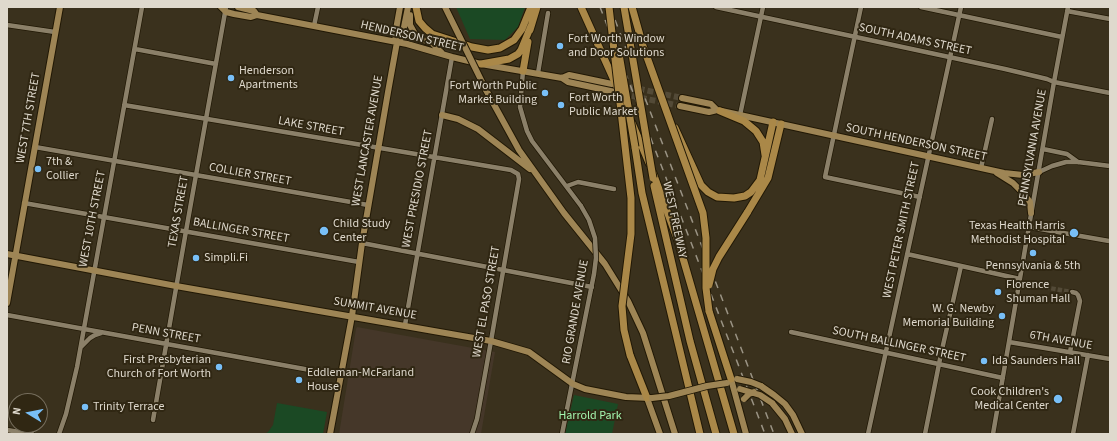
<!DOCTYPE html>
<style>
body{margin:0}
#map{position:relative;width:1117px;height:441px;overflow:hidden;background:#3a311d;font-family:"Source Sans 3",sans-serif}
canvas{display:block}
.frame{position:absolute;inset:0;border:8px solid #dfd9cd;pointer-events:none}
.north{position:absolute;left:8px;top:393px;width:40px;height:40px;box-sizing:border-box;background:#302713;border:1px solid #766e5d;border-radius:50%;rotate:280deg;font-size:11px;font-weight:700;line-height:16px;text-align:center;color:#dfd9cd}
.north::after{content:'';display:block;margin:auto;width:14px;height:18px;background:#78bff7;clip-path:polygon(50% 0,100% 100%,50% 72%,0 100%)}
</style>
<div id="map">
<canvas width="1117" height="441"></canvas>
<div class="frame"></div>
<div class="north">N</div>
</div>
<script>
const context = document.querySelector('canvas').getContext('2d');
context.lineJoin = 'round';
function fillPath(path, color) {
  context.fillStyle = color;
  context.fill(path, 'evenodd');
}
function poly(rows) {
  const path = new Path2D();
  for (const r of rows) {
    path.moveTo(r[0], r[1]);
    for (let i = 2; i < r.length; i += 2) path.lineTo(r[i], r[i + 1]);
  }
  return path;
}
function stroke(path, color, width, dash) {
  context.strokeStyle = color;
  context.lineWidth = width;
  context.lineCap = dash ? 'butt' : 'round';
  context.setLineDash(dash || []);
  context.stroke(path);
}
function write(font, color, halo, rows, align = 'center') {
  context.font = font + ' "Source Sans 3",sans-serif';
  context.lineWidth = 4;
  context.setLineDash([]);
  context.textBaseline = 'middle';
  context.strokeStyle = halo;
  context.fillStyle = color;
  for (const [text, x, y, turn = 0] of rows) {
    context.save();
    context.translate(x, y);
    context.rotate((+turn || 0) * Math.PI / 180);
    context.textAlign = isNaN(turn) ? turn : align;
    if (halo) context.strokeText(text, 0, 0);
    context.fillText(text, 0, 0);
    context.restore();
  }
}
fillPath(poly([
 [357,327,495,352,481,434,339,434,356,329]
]), '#453729');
fillPath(poly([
 [456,7,525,7,518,27,505,40,470,39],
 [574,395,618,404,612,434,565,434],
 [277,403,327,412,323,434,264,434,268,432,273,425]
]), '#1b4924');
stroke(poly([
 [1032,285,1072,292]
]), '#534a37', 4.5, [4.5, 2]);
stroke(poly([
 [621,85,682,98],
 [623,94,680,106]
]), '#534a37', 6, [6, 3]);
const minor = poly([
 [716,7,1005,69,1047,79,1054,82,1110,93],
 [861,7,825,177,920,197],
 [921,7,1062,37],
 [1067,11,1110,19],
 [7,25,55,32],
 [314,26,318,7],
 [135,49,216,64],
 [523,71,520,107,527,131,532,141,581,206],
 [538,73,548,13],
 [124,105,511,170,518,174,519,179,491,341,477,419,472,434],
 [740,115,763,7],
 [35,147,368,205],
 [1043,149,1067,154,1078,162],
 [981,168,992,119],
 [1039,172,1052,166,1066,162,1078,162,1110,166],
 [567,186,578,182,614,189],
 [24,203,359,262],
 [1029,227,1109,241],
 [362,243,592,287],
 [907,254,1020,279],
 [1019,283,1032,285],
 [7,315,321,372],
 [405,325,452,57],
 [791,332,1003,378],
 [1009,342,1110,359],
 [81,347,90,338,95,335,101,333],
 [1070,352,1080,301,1078,295,1076,293,1072,292],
 [153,420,186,231,226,7],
 [7,430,32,434],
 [59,434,66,414,77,367,142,7],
 [562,434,594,274],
 [868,434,961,7],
 [925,434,941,354,961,266],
 [993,434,1054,82,1068,7],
 [1073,434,1088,355]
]);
const major = poly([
 [221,7,226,12,234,14,251,17,257,15],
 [238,7,254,11,257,15,407,44,452,57,481,64,562,78,569,75,612,84],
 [410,15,410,25,415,34,420,39,432,43,442,53],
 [397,42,395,35,400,7],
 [562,78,568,82,615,92],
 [486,90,519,150,564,213,605,264,628,301,643,333,675,434],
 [682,98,711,104,717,110],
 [680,106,709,112,717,110,1004,173,1023,175,1039,172],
 [442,115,458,119,478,129,530,169],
 [997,173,1013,183,1024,194,1030,202,1031,213],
 [7,254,176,286,491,341,529,352,573,384,585,389,626,397,650,398],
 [7,303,60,7],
 [731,379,746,434],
 [761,386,774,395,785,404,793,415,802,434],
 [647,398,660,434],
 [772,403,785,419,792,434],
 [330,434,352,316,362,243,388,92,397,42,402,37,408,7]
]);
const highway = poly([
 [416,7,419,21,425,28,432,34,472,47,488,50,500,48,514,40,522,29,531,7],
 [581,7,627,109],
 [530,30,537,7],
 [481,64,509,59,518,54,521,50,531,26],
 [523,71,528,42],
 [720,111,744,121,756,131,763,142,765,155],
 [632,123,649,163],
 [675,128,701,185,708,192,717,197,734,198,745,196,751,192,760,180,773,122],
 [635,147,642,193,700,434],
 [653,173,678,241,734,434],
 [654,186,690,341,716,434],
 [747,213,768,178,781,124],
 [709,311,731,379],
 [630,355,647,398]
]);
stroke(minor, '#211805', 6);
stroke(major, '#211805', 8);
stroke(highway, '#211805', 9);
stroke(minor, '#8b8069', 4.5);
stroke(major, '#9e8555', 6);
stroke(highway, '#aa8848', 7);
stroke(poly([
 [600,7,765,434],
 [610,7,774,434]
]), '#9a9384', 1.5, [7, 7]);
const minorBridge = poly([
 [581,206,589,220,595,238,596,258,594,274]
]);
const majorBridge = poly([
 [445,7,486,90],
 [737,379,751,382,761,386],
 [740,389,760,395,772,403],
 [652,398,669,396,707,386,727,383],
 [744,399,749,394,754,392]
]);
const highwayBridge = poly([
 [609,7,631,198,631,234,622,306,624,330,630,355],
 [624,7,653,178],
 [632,7,643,46,703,213,706,238,706,288,709,311],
 [619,54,635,147],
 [709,285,713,269,719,257,747,213]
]);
stroke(minorBridge, '#211805', 6, []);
stroke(majorBridge, '#211805', 8, []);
stroke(highwayBridge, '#211805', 9, []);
stroke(minorBridge, '#8b8069', 4.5);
stroke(majorBridge, '#9e8555', 6);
stroke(highwayBridge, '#aa8848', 7);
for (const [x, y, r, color] of [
 [560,46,4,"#78bff7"],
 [231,78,4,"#78bff7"],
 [545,93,4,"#78bff7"],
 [561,105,4,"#78bff7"],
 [38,169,4,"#78bff7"],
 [324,231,5,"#78bff7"],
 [1074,233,5,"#78bff7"],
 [1033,253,4,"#78bff7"],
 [196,258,4,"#78bff7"],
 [998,292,4,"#78bff7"],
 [1002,316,4,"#78bff7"],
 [984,361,4,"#78bff7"],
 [219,367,4,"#78bff7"],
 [299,380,4,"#78bff7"],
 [1058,399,5,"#78bff7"],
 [85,407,4,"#78bff7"]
]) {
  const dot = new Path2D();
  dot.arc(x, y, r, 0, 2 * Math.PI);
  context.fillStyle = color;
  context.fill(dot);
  stroke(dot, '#302713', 1.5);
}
write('12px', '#dfd9cd', '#302713', [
 ["HENDERSON STREET",412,37,13],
 ["SOUTH ADAMS STREET",915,40,12],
 ["WEST 7TH STREET",29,118,-80],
 ["LAKE STREET",311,127,10],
 ["WEST LANCASTER AVENUE",368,141,-80],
 ["SOUTH HENDERSON STREET",916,143,12],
 ["PENNSYLVANIA AVENUE",1033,148,-80],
 ["COLLIER STREET",250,175,10],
 ["WEST PRESIDIO STREET",418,189,-79],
 ["TEXAS STREET",179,212,-80],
 ["WEST 10TH STREET",93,219,-79],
 ["WEST FREEWAY",674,220,78],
 ["WEST PETER SMITH STREET",902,230,-78],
 ["BALLINGER STREET",241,231,10],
 ["WEST EL PASO STREET",487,302,-80],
 ["SUMMIT AVENUE",375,309,10],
 ["RIO GRANDE AVENUE",576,312,-80],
 ["PENN STREET",166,334,10],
 ["6TH AVENUE",1061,341,10],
 ["SOUTH BALLINGER STREET",899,345,12]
]);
write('12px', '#dfd9cd', '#302713', [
 ["Fort Worth Window",568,39],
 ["and Door Solutions",568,53],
 ["Henderson",239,71],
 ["Apartments",239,85],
 ["Fort Worth Public",537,86,"right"],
 ["Market Building",537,100,"right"],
 ["Fort Worth",569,98],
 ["Public Market",569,112],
 ["7th &",46,162],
 ["Collier",46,176],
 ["Child Study",333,224],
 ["Center",333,238],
 ["Texas Health Harris",1065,226,"right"],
 ["Methodist Hospital",1065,240,"right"],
 ["Simpli.Fi",204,258],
 ["Pennsylvania & 5th",1033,266,"center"],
 ["Florence",1006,285],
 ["Shuman Hall",1006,299],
 ["W. G. Newby",994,309,"right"],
 ["Memorial Building",994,323,"right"],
 ["First Presbyterian",211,360,"right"],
 ["Church of Fort Worth",211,374,"right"],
 ["Ida Saunders Hall",992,361],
 ["Eddleman-McFarland",307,373],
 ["House",307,387],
 ["Cook Children's",1049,392,"right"],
 ["Medical Center",1049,406,"right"],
 ["Trinity Terrace",93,407]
], 'left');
write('12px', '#a3f6af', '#302713', [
 ["Harrold Park",590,416]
]);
</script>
